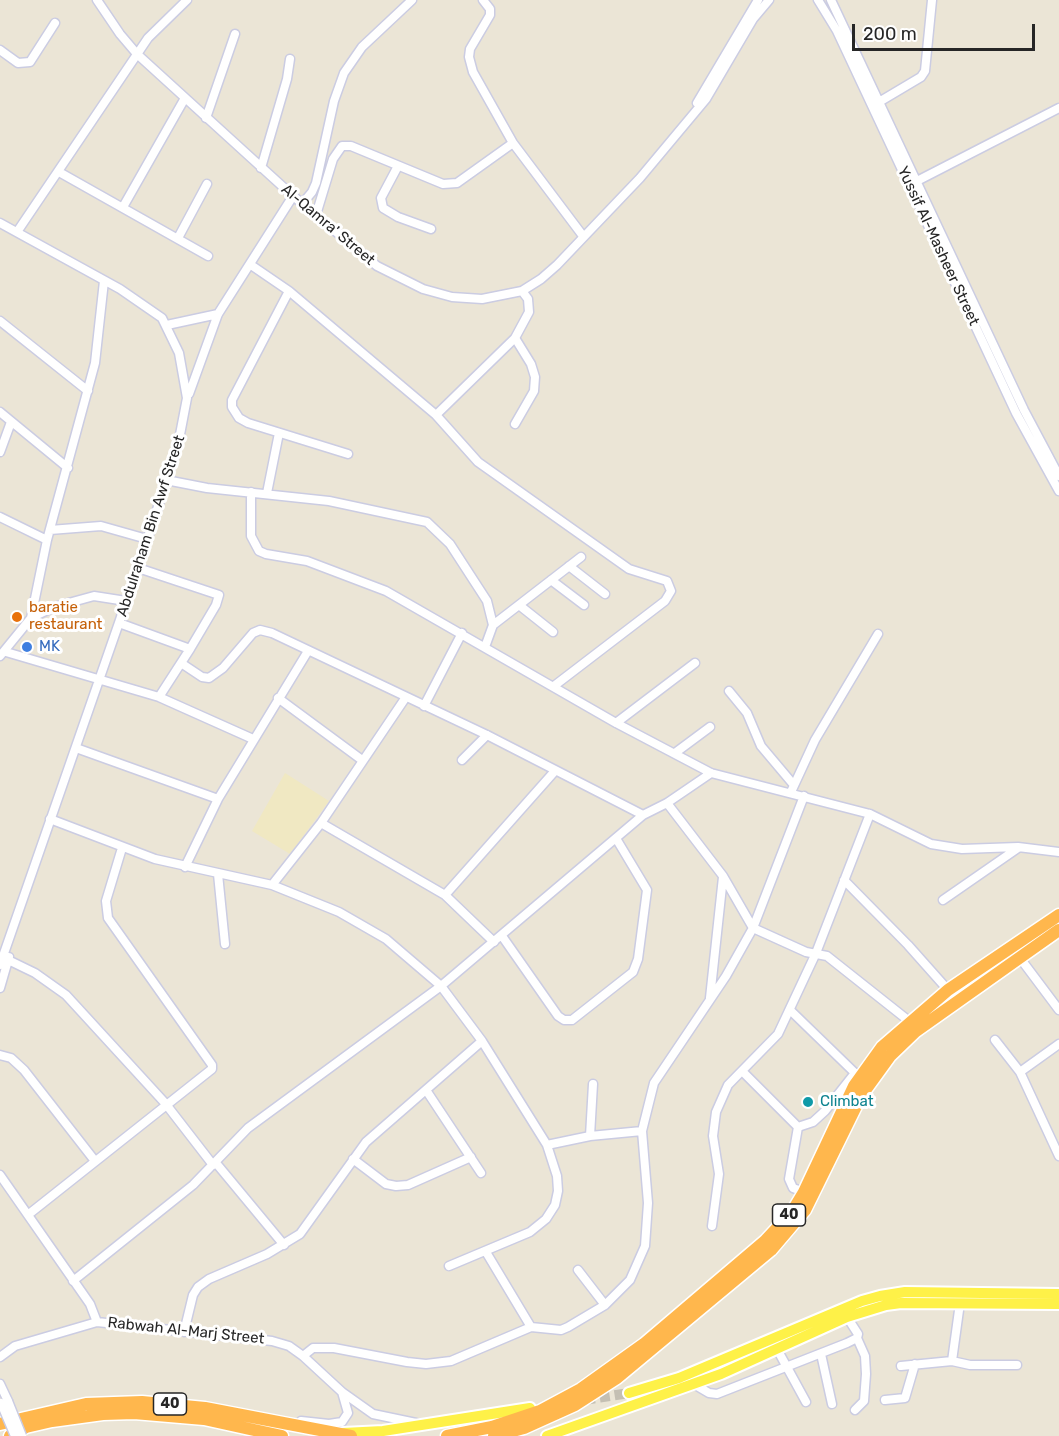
<!DOCTYPE html>
<style>
body{margin:0}
#map{position:relative;width:1059px;height:1436px;overflow:hidden;background:#ebe5d6;font-family:Rubik,sans-serif}
canvas{display:block}
.scale{position:absolute;left:852px;top:24px;width:183px;height:27px;box-sizing:border-box;border:3px solid #262626;border-top:0;padding-left:8px;font-size:18px;line-height:21px;white-space:nowrap;color:#262626;-webkit-text-stroke:4px #fff;paint-order:stroke}
</style>
<div id="map">
<canvas width="1059" height="1436"></canvas>
<div class="scale">200 m</div>
</div>
<script>
const context = document.querySelector('canvas').getContext('2d');
context.lineJoin = 'round';
function fillPath(path, color) {
  context.fillStyle = color;
  context.fill(path, 'evenodd');
}
function poly(rows) {
  const path = new Path2D();
  for (const r of rows) {
    path.moveTo(r[0], r[1]);
    for (let i = 2; i < r.length; i += 2) path.lineTo(r[i], r[i + 1]);
  }
  return path;
}
function stroke(path, color, width, dash) {
  context.strokeStyle = color;
  context.lineWidth = width;
  context.lineCap = dash ? 'butt' : 'round';
  context.setLineDash(dash || []);
  context.stroke(path);
}
function write(font, color, halo, rows, align = 'center') {
  context.font = font + ' Rubik,sans-serif';
  context.lineWidth = 6;
  context.setLineDash([]);
  context.textBaseline = 'middle';
  context.strokeStyle = halo;
  context.fillStyle = color;
  for (const [text, x, y, turn = 0] of rows) {
    context.save();
    context.translate(x, y);
    context.rotate((+turn || 0) * Math.PI / 180);
    context.textAlign = isNaN(turn) ? turn : align;
    if (halo) context.strokeText(text, 0, 0);
    context.fillText(text, 0, 0);
    context.restore();
  }
}
fillPath(poly([
 [285,773,329,801,290,854,252,831]
]), '#f0e8c2');
stroke(poly([
 [585,1400,629,1393]
]), '#c4bfb3', 10, [10, 5]);
const minor = poly([
 [97,0,120,34,137,54,293,196,377,266,423,289,452,297,482,299,522,291,541,279,557,265,640,178,706,99,753,19,769,0],
 [483,0,490,9,490,15,470,49,469,57,473,72,513,143,583,236],
 [818,0,837,31,1016,413,1059,491],
 [831,0,1024,410,1059,476],
 [0,50,18,63,30,62,55,23],
 [879,102,921,77,925,71,932,0],
 [697,103,758,0],
 [206,118,235,34],
 [398,166,381,198,383,208,398,217,431,229],
 [261,168,287,79,290,59],
 [59,172,208,256],
 [917,181,1059,108],
 [302,204,312,192,316,183,334,101,344,73,362,47,412,0],
 [123,207,185,98],
 [316,215,333,159,342,146,351,146,443,184,457,183,513,143],
 [0,223,120,289,162,318,179,353,187,398,178,445,138,568,0,965],
 [17,232,148,38,187,0],
 [178,238,207,184],
 [251,265,289,291,436,415,478,462,629,569,667,581,671,591,665,601,554,686],
 [289,291,232,400,232,407,239,418,248,423,348,454],
 [0,321,88,391],
 [167,325,218,314],
 [515,338,531,364,535,377,534,391,515,424],
 [189,394,218,314,293,196],
 [0,412,68,468],
 [436,415,515,338,529,312,528,299,522,291],
 [0,452,11,422],
 [166,480,207,488,329,501,427,522,450,544,487,601,493,625,485,647],
 [251,492,251,536,259,551,266,554,307,561,386,591,616,723,711,773,870,814,931,844,962,849,1018,847,1059,852],
 [267,493,279,433],
 [0,517,47,540],
 [50,530,101,526,147,539],
 [569,566,605,594],
 [138,568,219,595,216,605,190,649],
 [551,580,584,605],
 [519,605,553,632],
 [31,618,54,607,94,596,126,601],
 [119,623,190,649,159,697],
 [493,625,581,557],
 [6,652,159,697,253,739],
 [0,656,31,618,47,540,95,363,104,281],
 [181,663,202,677,209,678,223,668,253,633,260,630,272,633,487,735,643,815],
 [729,691,747,713,761,746,793,784],
 [278,698,362,760],
 [424,706,462,633],
 [616,723,695,663],
 [76,748,218,799],
 [675,753,710,727],
 [462,760,487,735],
 [791,792,815,740,878,634],
 [667,803,723,876,753,928,806,952,827,956,909,1021],
 [50,819,155,859,272,885,339,912,386,939,441,986,482,1041,547,1145,557,1176,558,1191,555,1205,546,1219,530,1232,449,1266],
 [321,823,445,895,494,942],
 [185,867,218,799,308,651],
 [218,874,225,944],
 [844,880,908,945,948,990],
 [272,885,321,823,406,697],
 [445,895,554,772],
 [943,900,1018,848],
 [502,936,558,1016,564,1020,572,1020,633,972,638,959,647,890,617,840],
 [2,957,35,973,66,995,165,1103,213,1165],
 [1020,958,1059,1010],
 [0,988,9,957],
 [710,998,723,877],
 [790,1010,855,1073,862,1073],
 [995,1040,1020,1072,1059,1156],
 [0,1055,11,1058,24,1070,95,1161],
 [743,1072,798,1127,789,1179,793,1188,804,1192],
 [1020,1072,1059,1044],
 [426,1090,481,1173],
 [798,1127,813,1122,825,1111,855,1073],
 [590,1136,593,1084],
 [547,1145,590,1136,642,1131],
 [353,1159,386,1184,396,1186,408,1185,471,1157],
 [216,1163,284,1245],
 [0,1175,90,1304,97,1322],
 [29,1214,212,1069,212,1065,108,918,106,901,122,848],
 [712,1226,719,1174,713,1136,716,1112,728,1085,778,1034,816,953,870,814],
 [486,1252,531,1327],
 [578,1270,605,1305],
 [73,1281,193,1185,248,1128,441,986,643,815,667,803,711,773],
 [960,1303,952,1361,970,1365,1017,1365],
 [184,1332,193,1295,198,1287,209,1279,267,1254,300,1234,366,1142,482,1041],
 [777,1349,806,1402],
 [821,1354,832,1404],
 [303,1356,313,1348,334,1348,407,1362,426,1364,451,1361,531,1327,561,1330,568,1327,605,1305,630,1280,645,1246,648,1203,642,1131,654,1083,726,976,753,928,804,796],
 [0,1357,15,1346,97,1322,272,1341,289,1346,303,1356,342,1392,373,1414,416,1423],
 [901,1366,952,1361],
 [692,1383,709,1393,717,1394,847,1343,857,1338,858,1334,847,1317],
 [0,1384,8,1401],
 [885,1400,905,1398,915,1364],
 [855,1410,864,1401,866,1374,865,1356,857,1338],
 [301,1421,329,1424,342,1422,348,1413,342,1392]
]);
const major = poly([
 [629,1393,679,1378,862,1301,880,1296,905,1292,1059,1294],
 [343,1433,383,1431,530,1408],
 [547,1436,721,1374,847,1317,886,1305,901,1303,1059,1304]
]);
const highway = poly([
 [0,1424,86,1404,142,1402,205,1408,351,1436],
 [10,1436,26,1427,52,1421,103,1414,134,1413,204,1419,282,1436],
 [447,1436,492,1427,540,1411,581,1389,644,1344,765,1241,792,1212,804,1192,854,1086,882,1047,948,990,1059,915],
 [494,1436,524,1428,575,1405,617,1378,771,1250,805,1210,861,1096,890,1056,916,1031,1059,930]
]);
stroke(minor, '#cbcce2', 11);
stroke(major, '#fff', 14);
stroke(highway, '#fff', 15);
stroke(minor, '#fff', 8);
stroke(major, '#fef148', 10);
stroke(highway, '#ffb74d', 12);
const minorBridge = poly([
 [8,1401,22,1436],
 [1,1403,15,1436]
]);
stroke(minorBridge, '#cbcce2', 11, []);
stroke(minorBridge, '#fff', 8);
for (const [x, y, r, color] of [
 [17,617,6,"#e8710a"],
 [27,647,6,"#3f7fe0"],
 [808,1102,6,"#0f9aa8"]
]) {
  const dot = new Path2D();
  dot.arc(x, y, r, 0, 2 * Math.PI);
  context.fillStyle = color;
  context.fill(dot);
  stroke(dot, '#fff', 2);
}
for (const [x, y, w] of [
 [789,1215,33],
 [170,1404,33]
]) {
  const box = new Path2D();
  box.roundRect(x - w / 2, y - 11, w, 22, 4.5);
  context.fillStyle = '#fff';
  context.fill(box);
  stroke(box, '#262626', 1.5);
}
write('bold 14px', '#262626', null, [
 ["40",789,1215],
 ["40",170,1404]
]);
write('15px', '#262626', '#fff', [
 ["Al-Qamra' Street",328,225,40],
 ["Yussif Al-Masheer Street",938,246,65],
 ["Abdulraham Bin Awf Street",151,526,-72],
 ["Rabwah Al-Marj Street",186,1331,6]
]);
write('15px', '#c56008', '#fff', [
 ["baratie",29,608],
 ["restaurant",29,625]
], 'left');
write('15px', '#366cbe', '#fff', [
 ["MK",39,647]
], 'left');
write('15px', '#0d838f', '#fff', [
 ["Climbat",820,1102]
], 'left');
</script>
